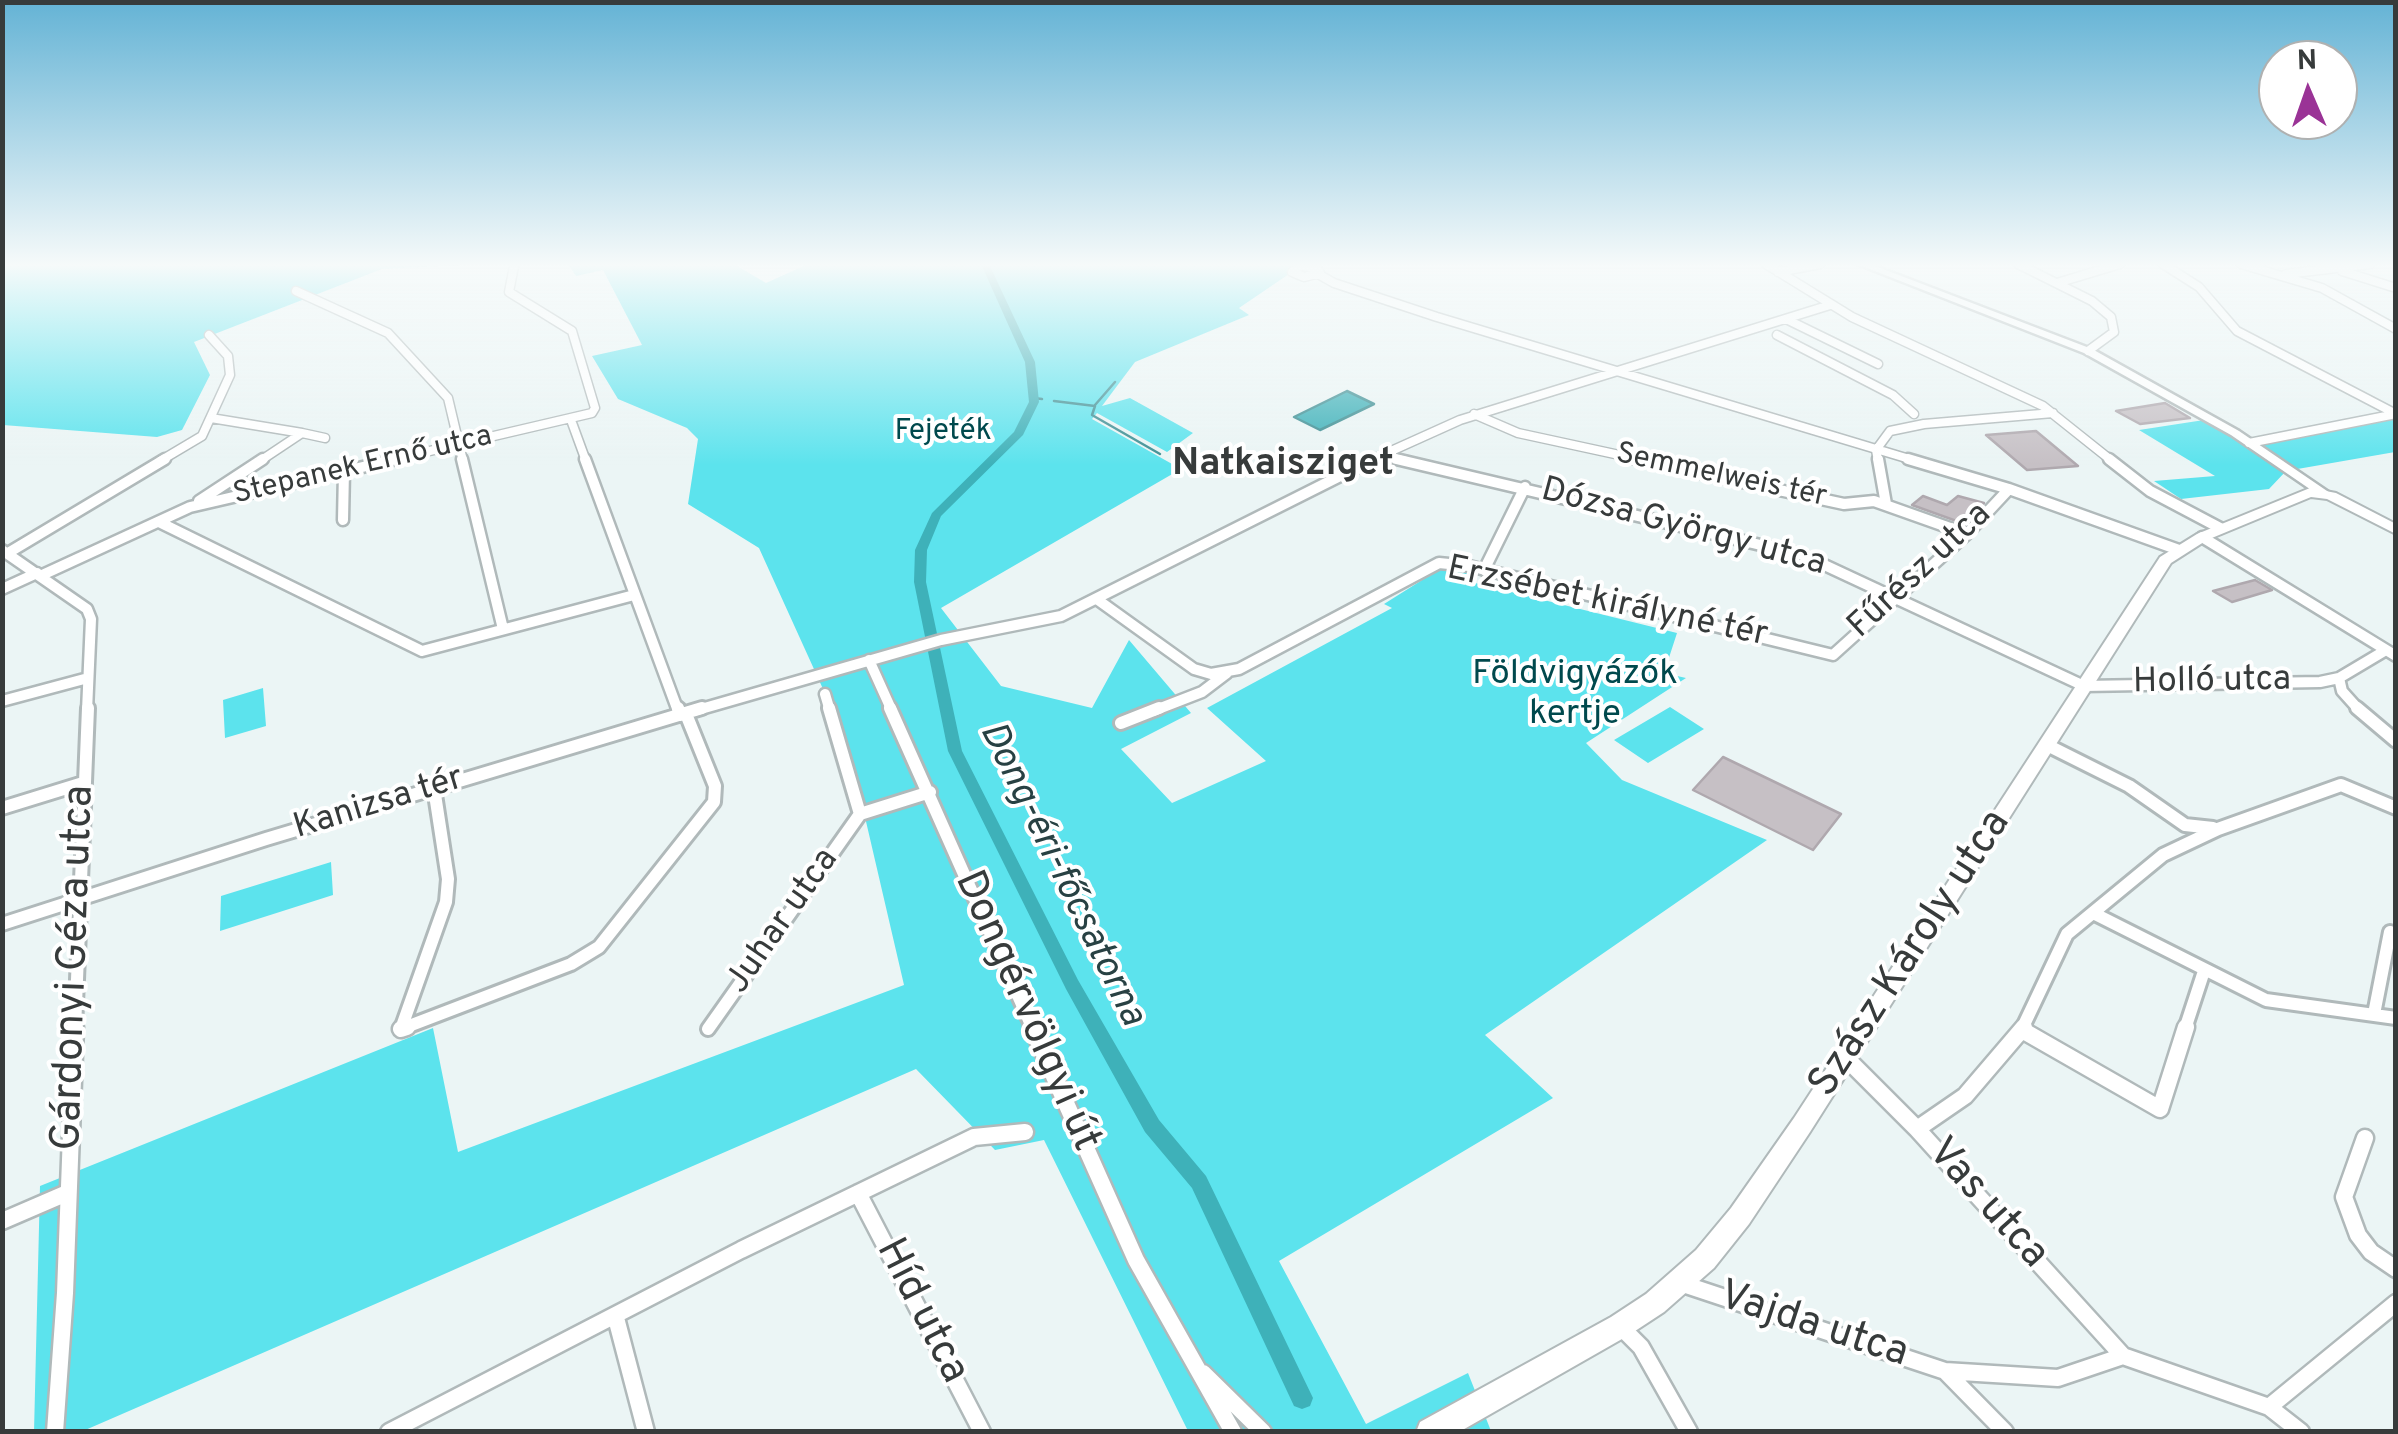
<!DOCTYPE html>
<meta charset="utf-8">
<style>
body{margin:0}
#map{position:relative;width:2398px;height:1434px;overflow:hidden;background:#ebf5f5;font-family:Overpass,sans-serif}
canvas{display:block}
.frame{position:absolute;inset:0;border:5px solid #373b3b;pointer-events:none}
.north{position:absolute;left:2258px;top:40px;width:100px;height:100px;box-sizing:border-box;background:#fff;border:2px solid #afb1b1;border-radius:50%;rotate:358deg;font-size:28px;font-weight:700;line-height:40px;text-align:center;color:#373b3b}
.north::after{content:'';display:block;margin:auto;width:35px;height:45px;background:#9a3396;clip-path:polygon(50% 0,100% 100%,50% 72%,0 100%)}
</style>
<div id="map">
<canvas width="2398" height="1434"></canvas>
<div class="frame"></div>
<div class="north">N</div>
</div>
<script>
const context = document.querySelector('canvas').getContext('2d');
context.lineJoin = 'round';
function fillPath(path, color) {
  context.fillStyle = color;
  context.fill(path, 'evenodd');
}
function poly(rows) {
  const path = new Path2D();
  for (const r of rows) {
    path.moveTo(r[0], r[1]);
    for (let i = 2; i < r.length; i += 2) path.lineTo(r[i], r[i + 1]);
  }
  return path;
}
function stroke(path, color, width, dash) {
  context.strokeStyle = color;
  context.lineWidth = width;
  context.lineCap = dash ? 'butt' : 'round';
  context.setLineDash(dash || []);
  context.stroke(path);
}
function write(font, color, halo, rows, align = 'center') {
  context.font = font + ' Overpass,sans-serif';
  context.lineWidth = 8;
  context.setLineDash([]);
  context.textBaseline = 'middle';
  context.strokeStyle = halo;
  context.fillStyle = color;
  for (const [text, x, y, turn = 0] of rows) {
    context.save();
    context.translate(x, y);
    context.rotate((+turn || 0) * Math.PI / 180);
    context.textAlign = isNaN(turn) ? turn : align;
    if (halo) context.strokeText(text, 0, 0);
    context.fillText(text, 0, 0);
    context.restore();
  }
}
fillPath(poly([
 [2,264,481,264,382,269,194,342,210,375,182,430,157,437,3,425],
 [568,264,734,264,766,283,808,264,1297,264,1295,270,1239,308,1249,315,1135,362,1102,406,1130,398,1193,433,1167,452,1097,413,1092,419,1181,469,941,608,1001,686,1092,708,1129,640,1191,713,1121,749,1172,803,1266,761,1207,708,1392,608,1384,604,1438,570,1469,570,1463,580,1677,633,1664,673,1686,678,1586,743,1622,780,1767,840,1485,1035,1553,1098,1279,1261,1366,1424,1468,1373,1491,1431,1188,1431,1044,1140,995,1150,916,1069,83,1431,34,1432,40,1186,433,1028,458,1152,904,985,848,744,759,548,688,504,698,439,687,428,618,399,592,356,642,345,603,270,576,276],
 [2395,416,2395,452,2286,471,2269,489,2181,499,2154,481,2215,476,2139,430,2204,420,2246,446],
 [263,688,266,726,225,738,223,700],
 [1670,707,1704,729,1648,763,1614,740],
 [331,862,333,895,220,931,221,896]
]), '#5ce3ed');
const water = poly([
 [1347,391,1374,404,1320,430,1294,417,1347,391]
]);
fillPath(water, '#3eb1b9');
stroke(water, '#3c8e93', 2.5);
stroke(poly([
 [1034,398,1042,399],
 [1054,401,1095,406,1092,415,1160,454],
 [1095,405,1115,382]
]), '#3c8e93', 2.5);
fillPath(poly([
 [981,264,989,264,1035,362,1039,402,1023,435,941,516,927,550,926,582,962,751,1078,980,1159,1120,1206,1176,1313,1398,1310,1406,1302,1409,1294,1406,1192,1188,1145,1132,1066,989,948,751,914,582,915,550,932,513,1014,432,1029,402,1025,362,981,264]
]), '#3eb1b9');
const building = poly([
 [2165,403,2190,418,2140,424,2116,411,2165,403],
 [2036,431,2078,466,2027,470,1986,435,2036,431],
 [1923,496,1947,505,1958,496,1984,503,1962,523,1912,505,1923,496],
 [2255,580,2272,590,2232,602,2213,591,2255,580],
 [1723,757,1810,799,1841,814,1813,850,1693,790,1723,757]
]);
fillPath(building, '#c6c0c5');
stroke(building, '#afa8ae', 2.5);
const minorFar3 = poly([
 [1766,264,1852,317,2043,406,2112,461],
 [2018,264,2092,301,2111,317,2114,332,2088,351],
 [2163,264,2199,287,2237,331,2396,414],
 [2241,264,2322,288,2396,329],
 [1300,266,1317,268,1320,273,1304,277,1292,272,1300,266],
 [2342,271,2396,288],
 [1778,272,1820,264],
 [1318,274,1334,283,1437,317,1916,461],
 [2286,274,2370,264],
 [2057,283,2120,264],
 [296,291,388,333,448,398,463,461],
 [1786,319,1878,364],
 [1777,335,1893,395,1914,414],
 [1474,414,1518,433,1647,461],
 [211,418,302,433,260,461],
 [571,420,586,461],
 [302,433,325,438],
 [2249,443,2396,414],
 [1381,455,1406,461],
 [160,461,202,436,230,375,228,356,209,335],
 [387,461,592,413,595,408,572,331,509,292,514,266],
 [1369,461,1460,420,1830,305],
 [1878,461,1876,450,1890,431,1924,424,2053,413]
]);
const minorFar2 = poly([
 [462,459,503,629],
 [585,459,678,711],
 [1396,459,1803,555,2084,686,2320,682,2339,678],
 [1635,459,1844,504,1874,501,1967,534],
 [1878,459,1886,504],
 [1908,459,2009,489,2179,550],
 [2109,459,2150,491,2220,528],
 [199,501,263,459],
 [343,520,344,471],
 [159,522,422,651,634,595],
 [2202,537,2396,656],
 [2,550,87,609,91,619,87,711],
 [8,553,165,459],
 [1484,570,1525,487],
 [40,576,190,507,397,459],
 [2,589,37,573],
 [1098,600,1194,669,1211,674,1239,669,1439,563,1469,566,1833,655,1967,534,2009,489],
 [869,660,892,711],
 [825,694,830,711],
 [2,701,88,678],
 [694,711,941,640,1061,616,1374,459],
 [1153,711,1202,692,1227,673],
 [2360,711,2342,691,2339,678,2386,650]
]);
const minorFar1 = poly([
 [678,708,680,715],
 [829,708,860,814],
 [890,708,1033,1029],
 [2357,708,2396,741],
 [1121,723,1159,708],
 [2047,745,2129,786,2185,825,2213,828],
 [2,808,83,783],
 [2093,913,2266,1000,2396,1018],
 [2,924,266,839,702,708],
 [2374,1014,2390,932],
 [75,1029,88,708],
 [401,1029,571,964,599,947,714,802,715,786,686,714],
 [401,1029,446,902,448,879,434,788],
 [708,1029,860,814,930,792],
 [2022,1029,2067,934,2163,855,2218,829,2341,785,2396,808],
 [2185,1029,2204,971]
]);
const minor = poly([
 [1032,1027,1136,1260,1233,1432],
 [401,1029,407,1027],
 [2022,1030,2160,1109,2186,1027],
 [1846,1058,1917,1129,2123,1356],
 [1917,1129,1965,1096,2024,1027],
 [2365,1138,2344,1197,2358,1235,2371,1252,2396,1269],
 [858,1193,982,1432],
 [2,1221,67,1193],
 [1680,1283,1945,1371,2058,1378,2123,1356,2269,1407,2396,1303],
 [616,1318,646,1432],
 [1621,1327,1641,1347,1689,1432],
 [1945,1371,2005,1432],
 [1203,1373,1263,1432],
 [2269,1407,2301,1432],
 [55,1432,65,1293,75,1027],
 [389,1432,741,1250,974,1137,1025,1132]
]);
const tertiary = poly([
 [1857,264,1870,264,2092,349,2239,431,2330,493,2328,496,2320,496,2231,435,2084,353,1857,264]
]);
const secondary = poly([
 [2310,488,2336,493,2396,524,2396,534,2327,499,2311,497,2207,540,2171,563,1810,1132,1749,1224,1714,1268,1664,1312,1629,1335,1459,1432,1416,1432,1420,1422,1611,1317,1646,1294,1696,1250,1731,1208,1794,1118,2160,557,2197,534,2310,488]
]);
stroke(minorFar3, '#b0b9ba', 11);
stroke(minorFar2, '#b0b9ba', 15);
stroke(minorFar1, '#b0b9ba', 18);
stroke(minor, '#b0b9ba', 21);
stroke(tertiary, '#b0b9ba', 5);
stroke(secondary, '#b0b9ba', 4);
stroke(minorFar3, '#fff', 8);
stroke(minorFar2, '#fff', 10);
stroke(minorFar1, '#fff', 12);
stroke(minor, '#fff', 16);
fillPath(tertiary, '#fff');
fillPath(secondary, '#fff');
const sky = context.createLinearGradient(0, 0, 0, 465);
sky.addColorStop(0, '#64b3d5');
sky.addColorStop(0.57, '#f6fafa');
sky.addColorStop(1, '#f6fafa00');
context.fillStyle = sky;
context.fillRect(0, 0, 2398, 465);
write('30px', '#00494d', '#fff', [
 ["Fejeték",943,433]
]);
write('30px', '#373b3b', '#fff', [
 ["Stepanek Ernő utca",363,467,-13],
 ["Semmelweis tér",1721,477,12]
]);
write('35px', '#373b3b', '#fff', [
 ["Dózsa György utca",1683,529,15],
 ["Fűrész utca",1921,572,-43],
 ["Erzsébet királyné tér",1607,604,12],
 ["Holló utca",2212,683,-1],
 ["Kanizsa tér",379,805,-17],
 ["Juhar utca",784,922,-55]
]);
write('35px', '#00494d', '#fff', [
 ["Földvigyázók",1575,676],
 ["kertje",1575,716]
]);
write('bold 38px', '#373b3b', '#fff', [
 ["Natkaisziget",1283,466]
]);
write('italic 38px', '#284143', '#fff', [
 ["Dong-éri-főcsatorna",1060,875,64]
]);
write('42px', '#373b3b', '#fff', [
 ["Szász Károly utca",1912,955,-57],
 ["Gárdonyi Géza utca",76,968,-88],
 ["Dongérvölgyi út",1025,1012,66],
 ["Vas utca",1986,1205,48],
 ["Híd utca",920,1312,63],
 ["Vajda utca",1813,1327,18]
]);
</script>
